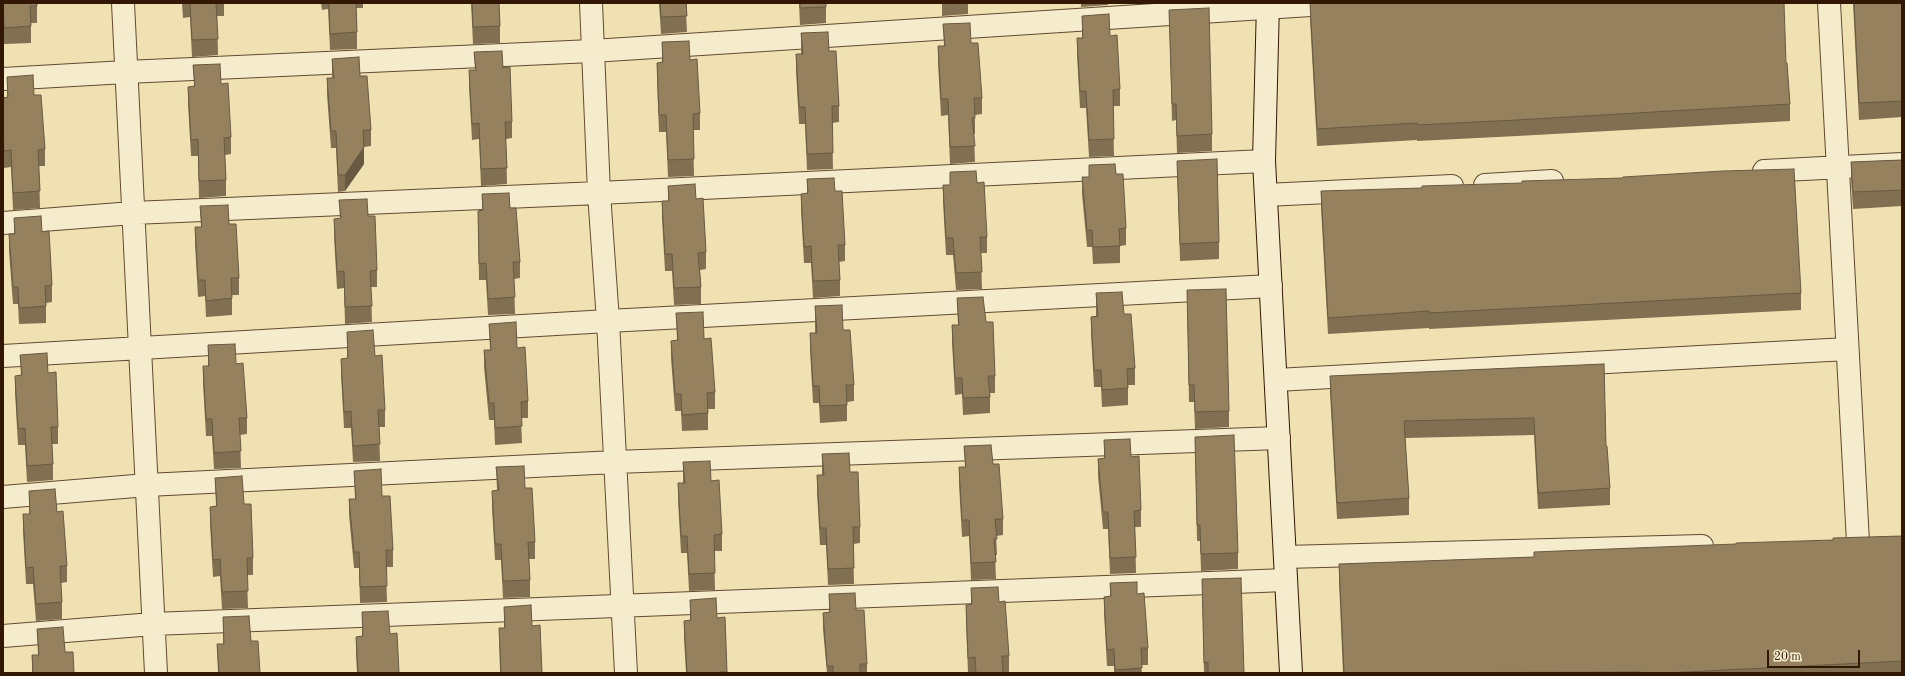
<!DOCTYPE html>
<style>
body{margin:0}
#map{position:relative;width:1905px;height:676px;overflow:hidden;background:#f0e1b2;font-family:"Old Standard TT",serif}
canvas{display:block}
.frame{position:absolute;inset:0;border:4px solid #321804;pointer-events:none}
.scale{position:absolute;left:1767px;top:650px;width:93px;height:18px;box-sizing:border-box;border:2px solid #321804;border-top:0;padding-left:5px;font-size:12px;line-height:14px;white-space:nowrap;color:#321804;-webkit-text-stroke:3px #f5eccd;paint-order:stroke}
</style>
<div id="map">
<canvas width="1905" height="676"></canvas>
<div class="frame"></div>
<div class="scale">20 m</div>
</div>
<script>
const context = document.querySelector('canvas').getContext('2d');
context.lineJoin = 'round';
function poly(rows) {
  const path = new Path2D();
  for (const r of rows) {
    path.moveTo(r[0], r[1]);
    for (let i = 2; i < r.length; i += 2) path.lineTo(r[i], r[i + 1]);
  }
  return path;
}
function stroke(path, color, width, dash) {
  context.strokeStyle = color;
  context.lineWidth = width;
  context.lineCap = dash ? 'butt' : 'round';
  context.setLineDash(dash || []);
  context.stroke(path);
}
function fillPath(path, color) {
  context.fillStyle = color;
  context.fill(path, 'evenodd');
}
const street = poly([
 [123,3,156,673],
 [591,3,599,193,608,321,626,673],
 [1829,3,1858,542],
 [3,79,126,72,592,51,1342,3],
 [1764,171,1902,164],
 [1485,185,1552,181],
 [1266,195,1452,186],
 [3,223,133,213,599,193,1264,161],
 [3,356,608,321,1271,286],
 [1276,380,1847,349],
 [3,497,147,485,615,462,1279,438],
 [1285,557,1702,546],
 [3,636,153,624,1286,580]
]);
const secondary = poly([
 [1268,3,1264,161,1291,673]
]);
stroke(street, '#624a30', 24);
stroke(secondary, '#321804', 24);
stroke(street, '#f5eccd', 22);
stroke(secondary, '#f5eccd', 22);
fillPath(poly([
 [3,3,37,3,37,23,31,23,31,43,4,44],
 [182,3,224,3,224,16,217,16,218,55,192,57,190,17,183,18],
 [321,3,363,3,363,8,356,8,357,32,357,49,330,50,328,9,322,10],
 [471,3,499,3,500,26,500,43,473,44],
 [659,3,687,3,687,12,686,12,687,32,661,34],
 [799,3,826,3,826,23,800,25],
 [942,3,968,3,968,14,942,16],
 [1081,3,1108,3,1108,5,1081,7],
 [1310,3,1786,63,1790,104,1790,121,1517,136,1417,141,1417,140,1317,146,1310,19],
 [1853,3,1902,3,1902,117,1859,120],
 [1169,10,1212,134,1212,151,1177,153,1176,120,1172,121],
 [1082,16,1110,36,1120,89,1120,106,1113,106,1114,156,1089,157,1086,108,1080,108,1077,55,1077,38,1082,38],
 [943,24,971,43,982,98,982,114,975,115,975,134,974,134,975,162,950,164,948,115,941,116,938,63,938,46,944,46],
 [801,33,829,51,839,106,839,122,832,123,833,169,807,170,805,124,799,124,796,71,796,54,801,54],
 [662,42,690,60,700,113,700,130,693,130,694,176,668,177,666,132,659,132,657,79,657,63,662,62],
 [474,52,503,68,512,122,512,138,506,139,507,184,481,186,479,139,472,140,469,87,469,70,475,70],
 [332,59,360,76,371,130,371,146,364,147,364,164,345,191,338,192,336,148,331,148,327,95,327,78,332,78],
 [193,65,221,84,231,137,231,154,225,155,226,180,226,196,199,198,198,156,191,156,188,103,188,87,194,86],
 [7,77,34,95,45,149,45,166,39,166,40,208,13,210,11,167,4,168,3,145,3,98,7,97],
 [1902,160,1902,206,1853,209,1851,179,1851,162],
 [1177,161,1219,242,1219,259,1180,261],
 [1089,165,1126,228,1126,245,1120,246,1120,263,1093,264,1092,247,1087,247,1082,194,1082,177,1089,177],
 [950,172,977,183,987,237,987,253,981,253,982,289,956,290,953,255,946,255,943,202,943,185,950,185],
 [807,179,835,191,845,245,845,261,839,262,840,280,840,296,813,298,811,263,804,263,801,210,801,194,807,193],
 [668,186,696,199,706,252,706,269,700,270,701,287,701,304,674,305,672,271,665,271,662,218,662,201,668,201],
 [1321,191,1801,293,1801,310,1429,329,1429,328,1328,334,1321,207],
 [482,194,510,208,520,262,520,278,514,279,515,314,488,315,486,280,479,280,478,211,482,210],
 [339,200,368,216,377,270,377,287,371,287,372,322,345,324,344,288,337,289,334,236,334,219,340,219],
 [200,206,229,224,239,278,239,295,232,295,232,315,206,317,205,296,198,297,195,243,195,227,201,227],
 [14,218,42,232,52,285,52,302,46,303,46,323,19,324,18,304,13,304,9,251,9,234,14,234],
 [1187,290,1229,411,1229,427,1195,429,1194,402,1189,402],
 [1096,293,1124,314,1135,368,1135,385,1128,385,1128,405,1102,407,1101,387,1094,387,1091,334,1091,317,1096,316],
 [957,298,986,322,995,376,995,393,990,393,990,413,963,415,962,394,955,395,952,342,952,325,958,325],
 [815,306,843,330,854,385,854,401,847,402,847,421,820,423,819,403,813,403,810,350,810,333,815,333],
 [676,313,715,392,715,409,708,409,708,430,682,431,681,411,675,411,671,358,671,341,677,340],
 [489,324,517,348,528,401,528,418,521,418,522,443,495,445,494,420,489,420,484,367,484,350,490,350],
 [347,332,375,356,385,410,385,427,379,427,380,461,353,462,351,428,344,428,341,375,341,359,347,358],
 [208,345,236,364,247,418,247,434,240,435,241,468,214,469,212,436,206,436,203,383,203,366,208,366],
 [20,355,48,373,58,427,58,444,52,444,53,464,53,480,27,482,25,445,18,445,15,392,15,376,21,375],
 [1604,364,1606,446,1610,488,1610,505,1538,509,1534,435,1405,438,1409,498,1409,515,1337,519,1330,392,1330,376],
 [1195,437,1238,553,1238,569,1201,571,1200,541,1197,541],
 [1104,440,1131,457,1141,510,1141,527,1135,527,1136,573,1110,574,1108,529,1103,529,1098,476,1098,459,1104,459],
 [964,446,993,464,1003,519,1003,535,996,536,997,555,995,555,996,579,971,580,969,536,962,537,959,484,959,467,965,467],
 [822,454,850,472,860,527,860,543,853,544,854,584,828,585,826,545,820,545,817,492,817,475,822,475],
 [683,462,711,481,722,534,722,551,714,551,715,590,689,591,687,553,681,553,678,500,678,483,683,483],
 [496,467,535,542,535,559,529,559,530,580,530,597,503,598,501,560,495,560,492,507,492,491,497,490],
 [354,471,382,496,393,550,393,567,386,567,387,602,360,603,359,568,354,568,349,515,349,499,355,499],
 [215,478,244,504,253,558,253,575,247,575,248,608,222,609,220,576,213,577,210,524,210,507,216,506],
 [29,491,57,512,67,566,67,582,61,583,62,602,62,619,36,621,33,584,26,584,23,531,23,514,29,514],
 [1902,536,1902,673,1343,673,1339,581,1339,564,1534,557],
 [1202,579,1244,673,1204,673],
 [1110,583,1137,594,1148,648,1148,665,1141,665,1142,673,1114,673,1114,666,1107,666,1104,613,1104,597,1110,596],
 [971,588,999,602,1009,656,1009,672,968,673,966,621,966,605,971,604],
 [829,594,856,610,867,664,867,673,827,673,823,629,823,613,829,612],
 [690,600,717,618,725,617,727,673,686,673,684,637,684,621,690,620],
 [504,607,532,626,542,673,500,673,499,628,504,628],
 [362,612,390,634,399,673,357,673,356,653,356,637,362,636],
 [223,617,251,641,260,673,218,673,217,644,223,644],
 [37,629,65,652,74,673,32,673,32,655,38,655]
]), '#806f51');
fillPath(poly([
 [364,147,364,164,345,191,345,175]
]), '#685a42');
const building = poly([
 [3,3,37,3,37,6,30,6,31,26,4,28,3,3],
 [190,3,216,3,218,39,192,40,190,3],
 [329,3,356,3,357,32,330,34,329,3],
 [472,3,499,3,500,26,473,27,472,3],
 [660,3,686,3,687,16,661,17,660,3],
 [800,3,826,3,826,7,800,8,800,3],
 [1310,3,1784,3,1786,63,1787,63,1790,104,1517,120,1417,125,1417,123,1317,129,1310,3],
 [1854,3,1902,3,1902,101,1859,103,1854,3],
 [1209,8,1212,134,1177,136,1176,104,1172,104,1169,10,1209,8],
 [1109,14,1110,36,1117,35,1120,89,1113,90,1114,139,1089,140,1086,91,1080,91,1077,38,1083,38,1082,16,1109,14],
 [970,23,971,43,978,43,982,98,974,98,975,118,972,118,975,146,950,147,948,99,941,99,938,46,945,46,943,24,970,23],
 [828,32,829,51,836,51,839,106,832,106,833,153,807,154,805,107,799,107,796,54,803,54,801,33,828,32],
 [689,41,690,60,697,59,700,113,693,114,694,159,668,160,666,115,659,115,657,63,663,62,662,42,689,41],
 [502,51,503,68,510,67,512,122,505,122,507,168,481,169,479,123,472,124,469,70,476,70,474,52,502,51],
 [359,57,360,76,367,76,371,130,363,130,364,147,345,175,338,175,336,131,331,131,327,78,334,78,332,59,359,57],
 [220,64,221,84,228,83,231,137,224,138,226,180,199,181,198,139,191,140,188,87,195,86,193,65,220,64],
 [33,75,34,95,41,95,45,149,38,150,40,191,13,193,11,150,4,151,3,128,3,98,8,97,7,77,33,75],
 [1217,159,1219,242,1180,244,1177,161,1217,159],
 [1902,160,1902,190,1853,192,1851,162,1902,160],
 [1115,164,1116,174,1123,174,1126,228,1119,229,1120,246,1093,247,1092,230,1087,230,1082,177,1089,177,1089,165,1115,164],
 [1794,169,1801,293,1429,313,1429,311,1328,318,1321,191,1422,188,1422,186,1522,183,1522,181,1623,178,1623,177,1723,171,1794,169],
 [976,171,977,183,984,182,987,237,980,237,982,272,956,273,953,238,946,238,943,185,950,185,950,172,976,171],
 [834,178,835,191,842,191,845,245,838,245,840,280,813,281,811,246,804,247,801,194,808,193,807,179,834,178],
 [695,184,696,199,703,198,706,252,698,253,701,287,674,288,672,254,665,254,662,201,669,201,668,186,695,184],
 [509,193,510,208,516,208,520,262,513,262,515,297,488,299,486,263,479,264,478,211,483,210,482,194,509,193],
 [367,199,368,216,375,216,377,270,370,271,372,306,345,307,344,271,337,272,334,219,341,218,339,200,367,199],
 [228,205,229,224,236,224,239,278,231,278,232,298,206,301,205,280,198,280,195,227,202,227,200,206,228,205],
 [41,216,42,232,49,231,52,285,45,286,46,306,19,308,18,287,13,287,9,234,15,234,14,218,41,216],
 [1226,289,1229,411,1195,412,1194,385,1189,385,1187,290,1226,289],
 [1122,292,1124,314,1131,314,1135,368,1127,369,1128,388,1102,390,1101,370,1094,370,1091,317,1098,316,1096,293,1122,292],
 [983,297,986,322,993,322,995,376,988,376,990,397,963,398,962,378,955,378,952,325,959,325,957,298,983,297],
 [842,305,843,330,850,330,854,385,846,385,847,405,820,406,819,386,813,386,810,333,817,333,815,306,842,305],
 [703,312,704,339,711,338,715,392,707,393,708,413,682,415,681,394,675,394,671,341,678,340,676,313,703,312],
 [516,322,517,348,525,347,528,401,521,402,522,426,495,428,494,403,489,403,484,350,491,350,489,324,516,322],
 [373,330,375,356,382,355,385,410,378,410,380,444,353,446,351,411,344,412,341,359,348,358,347,332,373,330],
 [235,344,236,364,243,363,247,418,239,418,241,451,214,453,212,419,206,419,203,366,209,366,208,345,235,344],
 [47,353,48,373,56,372,58,427,51,427,53,464,27,466,25,428,18,429,15,376,22,375,20,355,47,353],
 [1604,364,1606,446,1607,446,1610,488,1538,493,1534,418,1404,421,1409,498,1337,503,1330,376,1604,364],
 [1234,435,1238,553,1201,554,1200,525,1197,525,1195,437,1234,435],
 [1130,439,1131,457,1139,456,1141,510,1134,511,1136,557,1110,558,1108,512,1103,512,1098,459,1105,458,1104,440,1130,439],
 [991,445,993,464,999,464,1003,519,995,519,997,539,994,539,996,562,971,563,969,520,962,520,959,467,966,467,964,446,991,445],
 [849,453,850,472,858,472,860,527,853,527,854,568,828,569,826,528,820,528,817,475,824,475,822,454,849,453],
 [710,461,711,481,719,480,722,534,714,535,715,573,689,574,687,536,681,536,678,483,685,483,683,462,710,461],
 [524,466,525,488,532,488,535,542,528,542,530,580,503,581,501,544,495,544,492,491,499,490,496,467,524,466],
 [381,469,382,496,390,496,393,550,386,550,387,586,360,587,359,552,354,552,349,499,356,499,354,471,381,469],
 [242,476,244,504,251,504,253,558,247,558,248,591,222,592,220,559,213,560,210,507,217,506,215,478,242,476],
 [55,489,57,512,63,511,67,566,60,566,62,602,36,604,33,567,26,568,23,514,30,514,29,491,55,489],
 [1902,536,1902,661,1666,673,1642,673,1641,672,1344,673,1339,564,1534,557,1534,552,1736,544,1736,543,1833,540,1833,538,1902,536],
 [1241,578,1244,673,1208,673,1208,662,1204,663,1202,579,1241,578],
 [1137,582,1137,594,1144,593,1148,648,1141,648,1142,668,1115,670,1114,649,1107,650,1104,597,1111,596,1110,583,1137,582],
 [998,587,999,602,1005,601,1009,656,1002,656,1003,673,976,673,975,657,968,658,966,605,972,604,971,588,998,587],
 [855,593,856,610,864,610,867,664,860,664,860,673,833,673,833,666,827,666,823,613,830,612,829,594,855,593],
 [716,598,717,618,725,617,727,672,720,672,720,673,687,673,684,621,691,620,690,600,716,598],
 [531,605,532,626,540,625,542,673,501,673,499,628,505,628,504,607,531,605],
 [388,611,390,634,397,633,399,673,358,673,356,637,363,636,362,612,388,611],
 [249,616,251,641,258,641,260,673,219,673,217,644,224,644,223,617,249,616],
 [63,627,65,652,73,652,74,673,33,673,32,655,39,655,37,629,63,627]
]);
fillPath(building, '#95815e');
stroke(building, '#685a42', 1);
</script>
